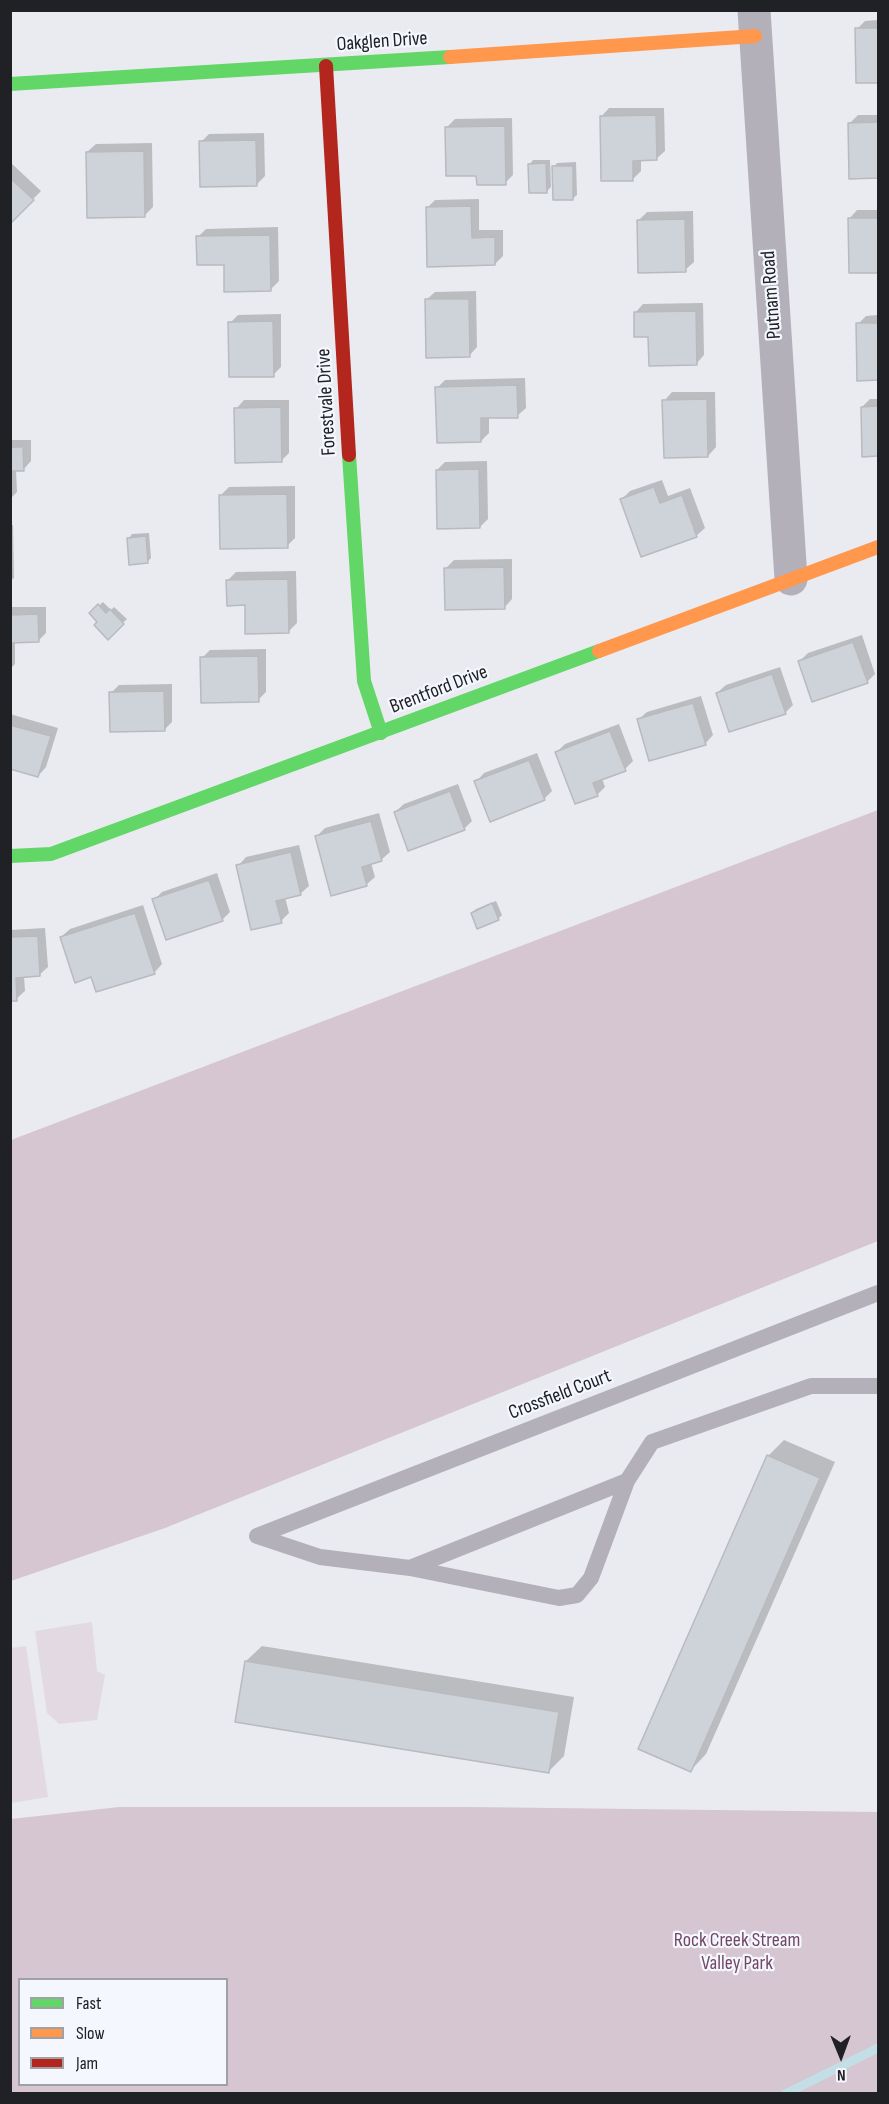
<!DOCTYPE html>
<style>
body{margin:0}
#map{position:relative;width:889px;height:2104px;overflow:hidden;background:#eaebf1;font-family:"Sofia Sans Condensed",sans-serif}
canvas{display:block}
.frame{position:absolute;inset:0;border:12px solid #202124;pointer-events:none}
.legend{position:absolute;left:18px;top:1978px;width:210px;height:108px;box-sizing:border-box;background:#f5f7fe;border:2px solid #a0a1a7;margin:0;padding:8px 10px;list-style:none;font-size:18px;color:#202124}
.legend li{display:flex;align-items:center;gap:12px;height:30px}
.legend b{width:30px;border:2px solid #a0a1a7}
.north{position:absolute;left:811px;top:2026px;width:60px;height:60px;-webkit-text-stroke:4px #f5f7fe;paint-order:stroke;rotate:179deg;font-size:16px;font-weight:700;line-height:24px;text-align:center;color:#202124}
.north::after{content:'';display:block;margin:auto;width:21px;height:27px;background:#202124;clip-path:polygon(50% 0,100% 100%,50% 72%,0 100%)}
</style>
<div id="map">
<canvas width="889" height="2104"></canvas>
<div class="frame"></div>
<ul class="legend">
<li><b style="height:8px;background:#63d668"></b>Fast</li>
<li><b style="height:8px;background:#ff974d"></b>Slow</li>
<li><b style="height:8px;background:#b3261e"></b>Jam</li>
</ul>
<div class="north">N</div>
</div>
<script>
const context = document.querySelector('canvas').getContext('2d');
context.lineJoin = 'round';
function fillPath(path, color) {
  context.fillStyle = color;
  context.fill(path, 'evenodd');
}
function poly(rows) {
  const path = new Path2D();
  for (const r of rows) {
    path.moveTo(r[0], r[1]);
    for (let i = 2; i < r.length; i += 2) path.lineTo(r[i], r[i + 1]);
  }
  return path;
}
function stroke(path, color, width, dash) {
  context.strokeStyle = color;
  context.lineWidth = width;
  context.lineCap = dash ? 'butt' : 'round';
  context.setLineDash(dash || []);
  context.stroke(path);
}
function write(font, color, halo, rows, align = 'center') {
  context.font = font + ' "Sofia Sans Condensed",sans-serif';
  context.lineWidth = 4.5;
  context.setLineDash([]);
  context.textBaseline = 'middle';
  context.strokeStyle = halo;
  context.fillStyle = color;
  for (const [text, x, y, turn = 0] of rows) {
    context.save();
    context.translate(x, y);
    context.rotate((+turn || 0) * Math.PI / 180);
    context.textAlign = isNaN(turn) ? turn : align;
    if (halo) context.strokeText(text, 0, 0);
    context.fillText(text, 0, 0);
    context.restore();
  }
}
fillPath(poly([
 [92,1622,97,1671,105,1675,97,1720,59,1724,47,1713,35,1631],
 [26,1646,48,1797,11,1803,11,1648]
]), '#e3d9e3');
fillPath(poly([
 [878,810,878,1241,165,1528,11,1581,11,1140],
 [119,1807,471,1807,878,1812,878,2093,11,2093,11,1819],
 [20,1980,226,1980,226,2084,20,2084]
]), '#d5c6d2');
fillPath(poly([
 [878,20,878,82,858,82,857,29,865,21],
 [609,108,664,108,665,151,656,159,641,159,641,171,633,179,601,117],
 [858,115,878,115,878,177,850,177,850,123],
 [512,118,513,175,505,183,478,174,447,127,455,119],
 [264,133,265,176,256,185,201,142,209,134],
 [152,143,153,207,145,215,87,152,96,144],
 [533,160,550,160,551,187,547,191,530,164],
 [10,162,41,191,10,223],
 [576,162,577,195,573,198,554,167,557,163],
 [479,199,479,230,503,230,503,256,495,264,427,208,435,200],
 [857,210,878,210,878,271,850,272,849,219],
 [693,211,694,262,685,270,639,220,647,212],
 [278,227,279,281,270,290,225,263,198,237,206,229],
 [476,291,477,347,469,356,426,300,435,292],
 [703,303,704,355,696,364,650,335,635,313,643,304],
 [281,314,281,367,273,375,230,323,238,315],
 [878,315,878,379,858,379,858,324,866,316],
 [525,378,526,408,517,416,489,417,489,433,481,441,437,388,445,380],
 [672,392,715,392,716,447,708,456,664,401],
 [870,399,878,399,878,455,863,455,862,407],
 [244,400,289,400,289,453,281,461,236,409],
 [10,440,31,440,31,461,23,470,16,470,17,492,10,499],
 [487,461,488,519,480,527,437,470,445,462],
 [662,480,668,496,690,488,705,528,696,536,622,499,630,491],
 [295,486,295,538,287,546,221,495,229,487],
 [10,525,13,525,14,578,10,581],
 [149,533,151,558,147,562,129,538,132,534],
 [512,559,512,599,504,608,445,569,454,560],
 [296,571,297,623,289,631,246,604,228,580,236,572],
 [103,602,111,610,114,607,127,619,108,637,99,622,91,613],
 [10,607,46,607,46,633,38,641,15,641,15,664,10,669],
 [862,635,875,674,867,682,800,661,808,653],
 [266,649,266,692,258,700,202,658,210,650],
 [780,667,793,705,785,713,717,693,726,685],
 [172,684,172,722,164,730,111,693,119,685],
 [701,696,713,735,705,744,638,720,647,712],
 [10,714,58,728,46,767,38,776,10,768],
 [619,724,633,761,625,769,602,778,605,787,597,795,557,752,565,744],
 [537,753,552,791,544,799,476,782,484,773],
 [458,784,472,821,464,829,395,812,404,804],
 [379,813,390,852,381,860,371,863,375,877,366,885,317,836,325,828],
 [299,845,309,886,300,894,285,897,289,913,281,921,238,866,246,857],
 [217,873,230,912,222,920,154,900,162,892],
 [496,901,502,915,498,919,472,913,476,909],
 [143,905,162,964,154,973,92,975,61,937,70,929],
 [45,928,48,967,39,975,24,976,25,991,16,999,10,1000,10,930],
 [784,1440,835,1462,706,1754,691,1770,640,1748,769,1455],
 [262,1646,574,1697,564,1756,548,1772,246,1661]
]), '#0003');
stroke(poly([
 [785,2094,878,2048]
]), '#c3dee4', 9);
const building = poly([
 [855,28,878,28,878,83,856,83,855,28],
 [656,115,657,160,633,161,633,181,601,181,600,116,656,115],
 [878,122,878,178,849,179,848,123,878,122],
 [505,126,506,185,477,185,476,176,446,176,445,127,505,126],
 [256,140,257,186,200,187,199,141,256,140],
 [144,151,145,217,87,218,86,152,144,151],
 [546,163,547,193,529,193,528,164,546,163],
 [552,166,573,166,573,200,553,200,552,166],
 [10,178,34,200,10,224,10,178],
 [471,206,472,238,495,237,495,265,427,267,426,207,471,206],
 [848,218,878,218,878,273,849,273,848,218],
 [685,219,686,272,638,273,637,220,685,219],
 [270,235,271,291,224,292,224,265,197,265,196,236,270,235],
 [425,299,469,299,470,357,426,358,425,299],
 [696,311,697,365,649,366,648,337,634,337,634,312,696,311],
 [273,321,274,377,229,377,228,322,273,321],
 [856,323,878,323,878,380,857,381,856,323],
 [517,385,518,418,481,418,481,442,437,443,435,387,517,385],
 [707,399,708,457,664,458,662,400,707,399],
 [878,406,878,456,862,457,861,407,878,406],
 [281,407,282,462,235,463,234,408,281,407],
 [10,447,23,447,24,471,10,471,10,447],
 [479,469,480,528,437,529,436,470,479,469],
 [654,487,660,503,682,495,697,537,641,557,620,499,654,487],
 [287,494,288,548,220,549,219,495,287,494],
 [146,536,148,563,129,565,127,538,146,536],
 [504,567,505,609,445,610,444,568,504,567],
 [288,579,289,633,245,634,245,605,227,606,226,580,288,579],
 [98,604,106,613,110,609,124,624,108,640,94,625,97,622,89,613,98,604],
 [38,614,39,642,10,643,10,615,38,614],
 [853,642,868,683,812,702,798,661,853,642],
 [258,656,259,702,201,703,200,657,258,656],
 [772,674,786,714,729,732,716,693,772,674],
 [164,691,165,731,110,732,109,692,164,691],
 [693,703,706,745,649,761,637,719,693,703],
 [10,725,51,736,38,777,10,769,10,725],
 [610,731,626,771,593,783,598,796,575,804,555,752,610,731],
 [529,760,545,800,490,822,474,781,529,760],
 [450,791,465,830,408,851,394,812,450,791],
 [371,821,382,861,362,867,367,886,331,896,315,836,371,821],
 [291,852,301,895,276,901,282,923,251,930,236,865,291,852],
 [209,880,223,921,166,940,152,899,209,880],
 [492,903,499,920,477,929,471,913,492,903],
 [135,913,155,974,96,992,91,977,75,983,60,937,135,913],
 [38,936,40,976,16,978,17,1001,10,1001,10,937,38,936],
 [767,1455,820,1478,691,1772,638,1749,767,1455],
 [245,1661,559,1712,549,1773,235,1722,245,1661]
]);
fillPath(building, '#ced3da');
stroke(building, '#b8babe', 1.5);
stroke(poly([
 [627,1481,652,1442,811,1386,878,1386],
 [257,1536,320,1557,410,1568,559,1598,577,1595,591,1578,627,1481,410,1568],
 [257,1536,878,1293]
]), '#b3b0ba', 16);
stroke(poly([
 [754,10,791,579]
]), '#b3b0ba', 33);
stroke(poly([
 [10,84,450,57],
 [349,455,364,681,381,733],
 [10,856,51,854,599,651]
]), '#63d668', 14);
stroke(poly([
 [450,57,755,36],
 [599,651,878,547]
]), '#ff974d', 14);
stroke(poly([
 [326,66,349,455]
]), '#b3261e', 14);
write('20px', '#202124', '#f5f7fe', [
 ["Oakglen Drive",382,42,-4],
 ["Putnam Road",772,295,-94],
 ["Forestvale Drive",327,402,-93],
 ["Brentford Drive",439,690,-21],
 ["Crossfield Court",560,1395,-21]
]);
write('20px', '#734864', '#f5f7fe', [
 ["Rock Creek Stream",737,1941],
 ["Valley Park",737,1964]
]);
</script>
